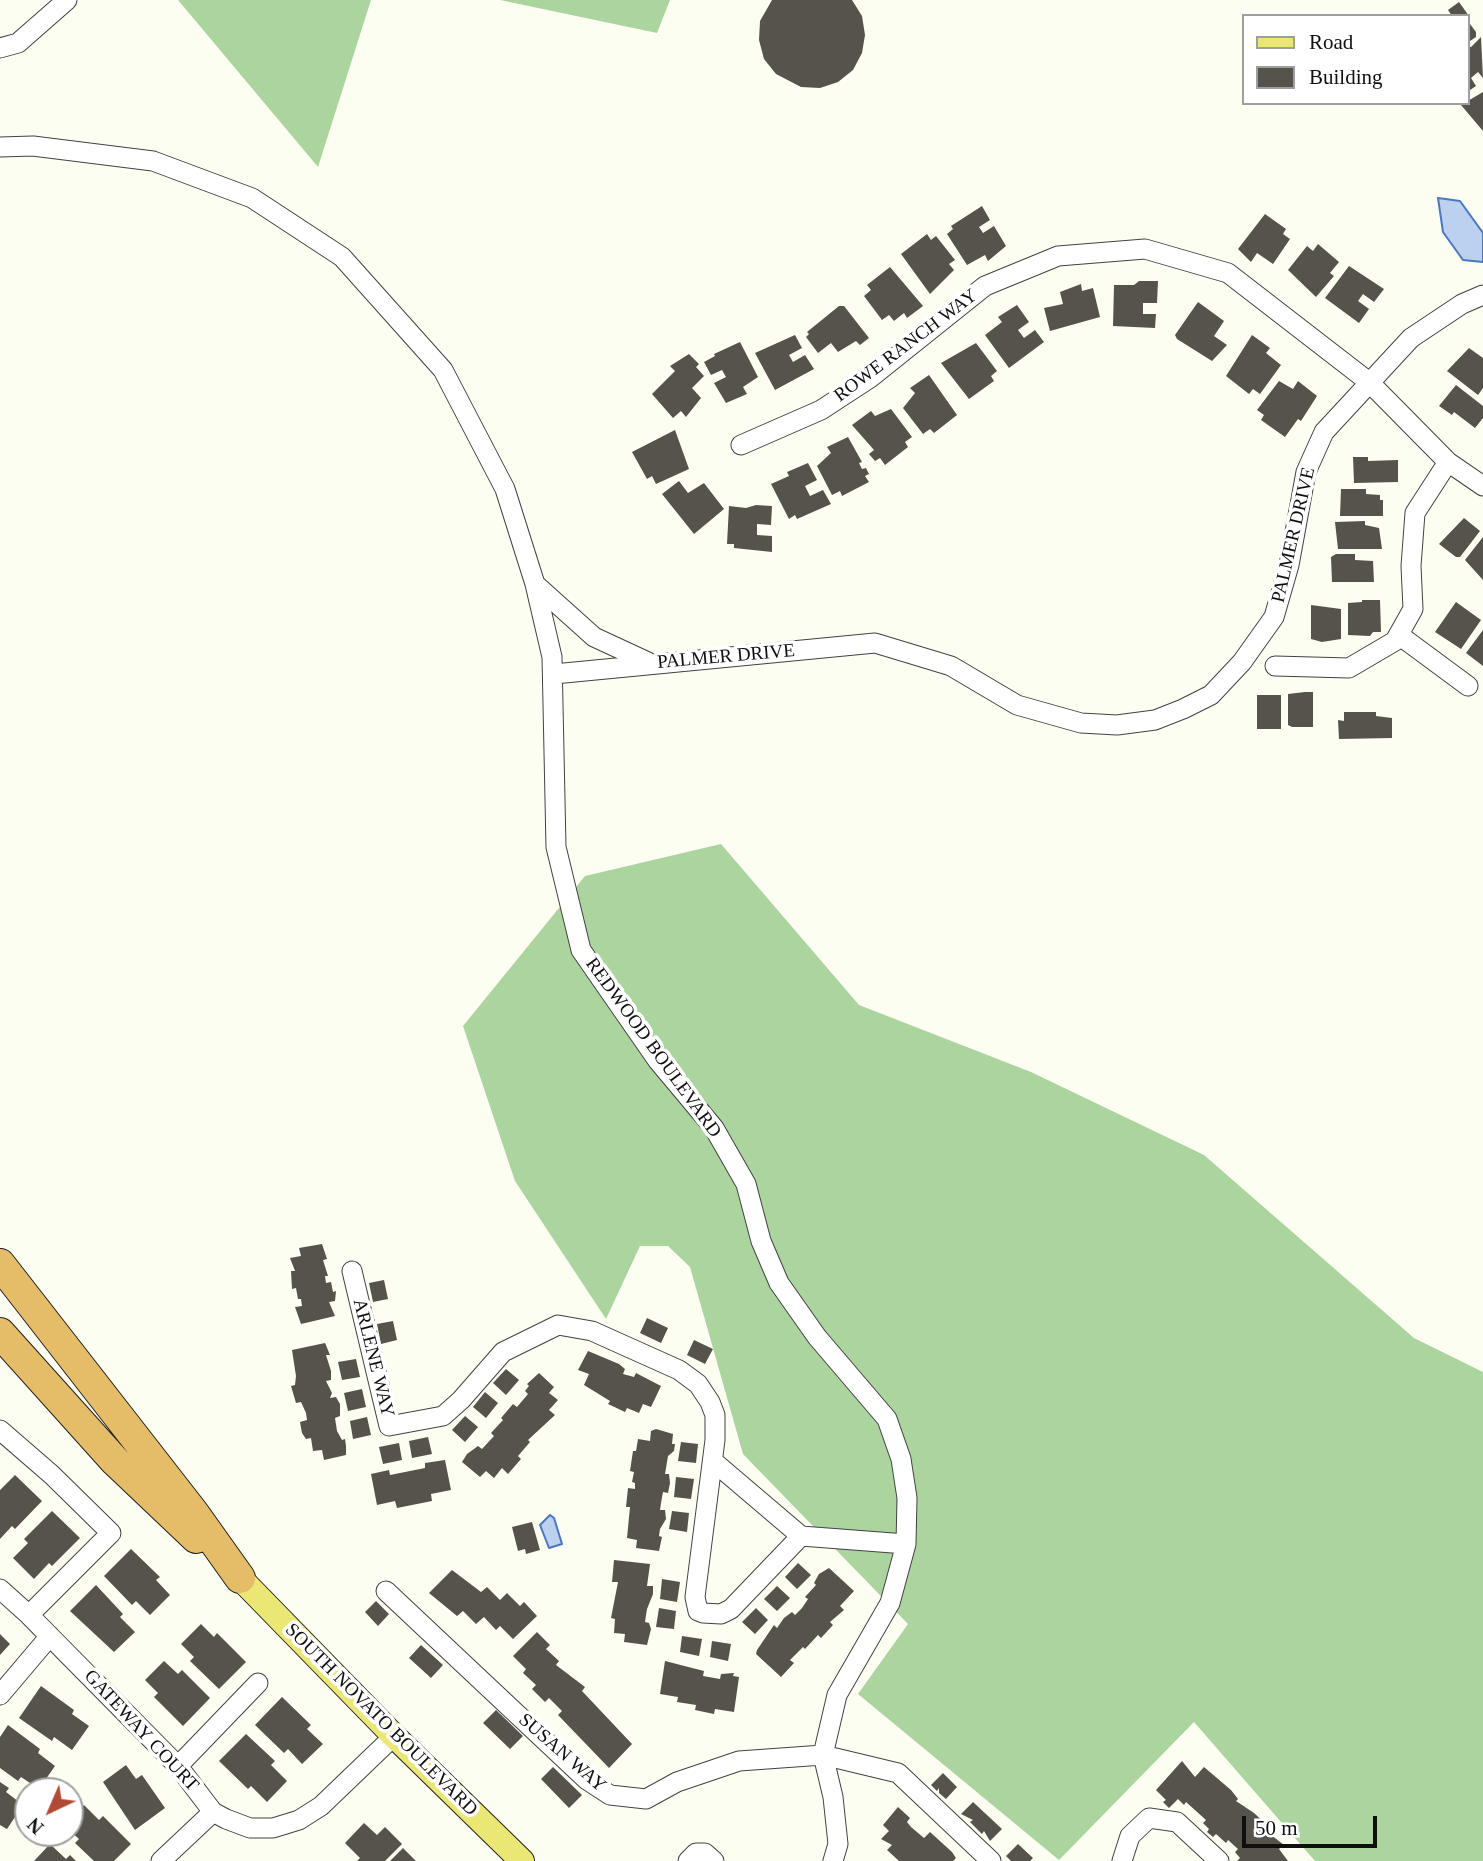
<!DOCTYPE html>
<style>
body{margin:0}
#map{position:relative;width:1483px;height:1861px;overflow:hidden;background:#fdfef2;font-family:"Times New Roman",serif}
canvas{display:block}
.legend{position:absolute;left:1242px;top:14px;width:228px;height:91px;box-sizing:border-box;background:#fff;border:2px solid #9f9f9f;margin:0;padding:9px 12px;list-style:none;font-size:21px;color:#0f0f0f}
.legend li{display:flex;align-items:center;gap:14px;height:35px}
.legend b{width:35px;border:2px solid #9f9f9f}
.north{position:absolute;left:14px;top:1777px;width:70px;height:70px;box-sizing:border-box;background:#fff;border:2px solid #9f9f9f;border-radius:50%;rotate:224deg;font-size:19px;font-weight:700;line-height:28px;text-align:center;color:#0f0f0f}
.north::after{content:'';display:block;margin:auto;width:24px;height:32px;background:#b04a35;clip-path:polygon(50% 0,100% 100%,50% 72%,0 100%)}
.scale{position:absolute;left:1242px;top:1816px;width:135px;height:32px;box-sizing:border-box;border:4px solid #0f0f0f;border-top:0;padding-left:9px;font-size:21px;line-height:24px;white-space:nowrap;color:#0f0f0f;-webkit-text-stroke:5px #fff;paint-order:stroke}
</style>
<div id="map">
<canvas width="1483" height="1861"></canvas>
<ul class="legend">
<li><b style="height:9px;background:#eae775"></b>Road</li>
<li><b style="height:19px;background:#56524c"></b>Building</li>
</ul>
<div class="north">N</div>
<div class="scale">50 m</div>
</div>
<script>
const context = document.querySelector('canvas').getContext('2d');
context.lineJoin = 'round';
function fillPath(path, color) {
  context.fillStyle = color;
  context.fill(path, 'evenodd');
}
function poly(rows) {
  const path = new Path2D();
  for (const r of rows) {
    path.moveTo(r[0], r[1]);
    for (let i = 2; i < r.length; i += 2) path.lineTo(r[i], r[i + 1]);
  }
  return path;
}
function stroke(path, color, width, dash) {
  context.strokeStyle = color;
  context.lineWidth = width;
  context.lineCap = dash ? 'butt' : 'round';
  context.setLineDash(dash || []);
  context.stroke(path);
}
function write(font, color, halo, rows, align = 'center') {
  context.font = font + ' "Times New Roman",serif';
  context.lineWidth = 7;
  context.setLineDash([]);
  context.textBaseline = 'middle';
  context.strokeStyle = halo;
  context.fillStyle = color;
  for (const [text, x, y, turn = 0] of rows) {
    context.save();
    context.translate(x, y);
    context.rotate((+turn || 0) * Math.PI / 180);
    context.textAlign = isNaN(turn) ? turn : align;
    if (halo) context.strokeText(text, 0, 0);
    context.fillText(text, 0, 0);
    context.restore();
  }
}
fillPath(poly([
 [178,0,371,0,318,167],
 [500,0,670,0,657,33],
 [721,844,859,1005,1031,1072,1204,1155,1414,1338,1483,1372,1483,1861,1315,1861,1194,1722,1059,1860,858,1694,908,1624,743,1454,690,1267,668,1246,640,1246,606,1319,515,1181,463,1026,585,876]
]), '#acd49f');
const water = poly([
 [1438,198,1460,201,1483,233,1483,262,1463,260,1443,232,1438,198],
 [550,1515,554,1518,562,1544,549,1548,540,1525,550,1515]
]);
fillPath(water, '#bcd1f0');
stroke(water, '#4a77bf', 2);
fillPath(poly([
 [772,0,852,0,862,16,865,35,862,53,853,70,838,82,820,88,801,87,776,74,764,59,759,40,760,21],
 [1459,2,1469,16,1452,16,1448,10],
 [1467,20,1476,32,1476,37,1467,43],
 [1481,37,1483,78,1478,72,1471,78,1476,86,1467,92,1467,46,1471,47],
 [1483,92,1483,131,1461,105],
 [982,206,990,220,979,227,983,233,994,226,1006,246,988,261,985,255,967,265,947,234,953,229,951,226],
 [1265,214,1286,229,1283,234,1290,239,1273,264,1257,253,1251,262,1238,249],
 [927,234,931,240,936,236,955,260,949,264,954,270,930,294,901,254],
 [1318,244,1339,262,1330,273,1334,276,1316,297,1288,270,1307,246,1313,251],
 [1349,266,1384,289,1374,302,1363,294,1358,301,1369,309,1359,323,1325,298],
 [890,267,923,306,907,318,904,313,894,321,889,315,882,320,864,296,871,290,867,285],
 [1139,281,1158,281,1157,303,1143,303,1143,314,1156,314,1155,328,1113,326,1114,285,1134,285],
 [1081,284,1082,291,1093,288,1100,317,1050,331,1044,308,1063,304,1060,292],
 [1198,302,1224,321,1214,336,1227,345,1212,361,1177,339,1175,335],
 [1017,305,1029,322,1018,330,1024,338,1035,330,1044,342,1009,368,985,335,1002,322,998,317],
 [839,306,844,306,869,338,860,345,856,341,838,352,831,343,818,353,806,337,809,334,807,332],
 [795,335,802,348,789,355,793,362,805,355,814,369,775,390,755,353],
 [1252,335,1270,348,1266,353,1281,365,1260,394,1253,389,1249,394,1226,376],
 [740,342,758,377,743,387,747,394,726,403,714,383,726,377,722,370,711,375,704,362,715,356,714,354],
 [976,343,997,371,991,376,994,381,969,399,941,363],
 [1469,348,1483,358,1483,388,1478,395,1447,371],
 [689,354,699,364,696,367,704,376,692,388,701,398,686,417,681,411,673,418,652,394,675,371,670,366],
 [929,375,957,415,934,433,930,429,923,434,903,408,915,393,910,388],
 [1279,381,1293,389,1298,381,1317,396,1301,421,1298,419,1285,437,1261,420,1264,415,1257,410],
 [1456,385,1483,406,1483,418,1475,428,1454,412,1452,415,1439,406],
 [891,409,912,437,905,442,908,447,885,465,880,458,875,461,869,454,874,450,852,425,871,411,875,416],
 [675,430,689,469,656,484,652,476,647,479,632,452],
 [848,437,862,462,859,463,862,469,866,468,869,474,865,476,869,482,842,496,840,491,832,495,817,466,831,453,827,447],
 [1353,457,1368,457,1368,461,1398,460,1398,482,1354,483],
 [808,463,817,480,805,486,810,496,823,490,831,504,797,519,795,515,789,519,771,484,789,476,787,472],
 [679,481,688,493,704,483,724,509,694,534,662,494],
 [1341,489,1366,489,1366,494,1380,495,1380,500,1383,500,1383,516,1340,516],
 [756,505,772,506,771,525,757,524,757,535,772,536,772,552,734,548,734,544,727,544,729,506,746,508],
 [1464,518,1480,531,1460,557,1456,557,1439,544],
 [1365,521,1365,525,1379,528,1382,549,1338,549,1335,522],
 [1483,537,1483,580,1465,560],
 [1336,554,1355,554,1355,560,1373,561,1374,582,1332,582,1331,557],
 [1362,600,1380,600,1381,632,1373,632,1370,636,1348,635,1348,603,1362,602],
 [1456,602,1481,620,1461,649,1435,632],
 [1311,605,1341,609,1341,639,1322,642,1311,639],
 [1483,630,1483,666,1466,653],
 [1305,692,1313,692,1313,727,1292,727,1288,725,1288,694],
 [1257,695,1281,695,1281,729,1257,729],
 [1344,712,1376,712,1376,716,1392,718,1392,738,1339,739,1338,720,1344,721],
 [322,1244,327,1259,323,1260,328,1276,325,1276,326,1283,331,1282,333,1292,336,1291,335,1301,329,1302,335,1316,301,1324,295,1307,302,1306,301,1299,298,1299,296,1288,292,1289,291,1271,295,1271,290,1258,301,1256,299,1248],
 [384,1280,388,1299,373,1302,369,1283],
 [647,1318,668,1328,661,1343,640,1333],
 [393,1321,397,1340,381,1344,377,1324],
 [694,1340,713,1349,705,1364,687,1355],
 [325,1343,330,1355,326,1355,331,1371,331,1380,326,1381,332,1393,330,1398,336,1397,340,1404,340,1416,335,1418,337,1431,342,1440,345,1439,346,1446,346,1455,324,1460,322,1450,313,1451,311,1438,306,1439,302,1433,300,1422,307,1420,306,1413,301,1402,296,1403,291,1386,295,1385,296,1376,292,1350],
 [588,1351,619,1364,625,1369,623,1374,634,1377,636,1373,661,1386,651,1407,643,1404,639,1413,627,1408,625,1412,608,1404,610,1401,584,1385,589,1374,578,1370],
 [356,1359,360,1377,342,1380,338,1362],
 [506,1369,519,1380,506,1395,493,1383],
 [539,1373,554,1387,549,1393,558,1400,549,1410,555,1415,528,1440,530,1442,518,1456,521,1459,508,1474,502,1468,494,1478,486,1471,480,1477,462,1462,467,1454,478,1446,482,1449,494,1436,491,1433,503,1420,501,1418,513,1404,517,1407,528,1394,525,1391,529,1386,527,1384],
 [362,1389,366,1407,348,1411,344,1393],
 [485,1392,498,1403,486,1418,473,1407],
 [465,1416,478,1427,465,1442,452,1430],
 [367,1417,371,1435,353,1439,350,1421],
 [656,1429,673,1434,672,1444,675,1444,674,1451,668,1456,665,1474,669,1474,670,1483,668,1493,663,1492,661,1503,660,1510,665,1510,666,1519,660,1529,659,1536,662,1537,659,1551,636,1548,637,1540,627,1538,630,1507,626,1507,628,1488,635,1489,635,1483,632,1482,634,1472,630,1471,633,1451,636,1451,638,1439,650,1441,651,1431],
 [428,1437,432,1454,412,1458,409,1441],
 [681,1442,698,1444,696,1463,678,1461],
 [399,1443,402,1460,383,1464,379,1447],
 [445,1460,451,1490,431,1494,432,1501,397,1508,395,1501,377,1505,371,1474,389,1470,390,1475,425,1468,425,1463],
 [15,1475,42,1501,15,1529,12,1526,0,1539,0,1490],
 [676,1477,694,1479,691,1499,674,1497],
 [52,1511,80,1538,52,1566,49,1563,34,1579,13,1558,28,1543,24,1539],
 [672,1511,689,1513,687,1532,669,1529],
 [532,1522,540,1550,526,1554,525,1549,518,1551,512,1527],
 [131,1549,160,1577,156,1580,170,1595,150,1615,136,1601,132,1605,104,1576],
 [614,1560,650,1564,647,1586,653,1586,653,1594,647,1609,645,1622,649,1623,651,1629,647,1645,624,1642,625,1634,614,1633,615,1619,611,1618,618,1582,612,1582],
 [798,1563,811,1575,797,1589,785,1577],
 [829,1568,854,1591,840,1606,844,1610,830,1622,833,1625,821,1638,818,1635,805,1649,803,1647,790,1660,794,1663,781,1677,756,1654,757,1650,774,1625,777,1628,784,1618,792,1612,795,1615,802,1608,808,1599,805,1597,816,1585,814,1583,819,1574],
 [452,1570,481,1592,487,1587,500,1600,507,1593,520,1606,524,1602,537,1616,513,1639,500,1626,496,1630,484,1617,476,1624,463,1611,457,1616,429,1593],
 [662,1579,680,1582,677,1602,660,1599],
 [96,1585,123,1614,120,1617,135,1632,114,1652,70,1611],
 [777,1586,790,1598,777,1611,764,1599],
 [376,1601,389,1614,378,1626,365,1612],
 [659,1608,676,1611,674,1629,656,1627],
 [756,1608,768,1620,755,1634,742,1622],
 [201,1624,214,1637,217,1633,246,1662,219,1689,190,1661,194,1657,181,1644],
 [537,1632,550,1645,546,1649,559,1661,556,1665,585,1687,582,1691,632,1744,609,1768,558,1715,562,1711,549,1698,545,1702,532,1689,536,1685,523,1673,526,1669,513,1656],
 [0,1634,10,1644,0,1655],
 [682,1636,702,1639,699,1656,680,1652],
 [712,1641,731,1644,728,1661,710,1657],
 [421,1645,443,1665,431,1678,409,1658],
 [164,1661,178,1674,182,1670,210,1698,183,1726,154,1697,158,1693,145,1680],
 [665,1661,704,1671,703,1676,720,1679,721,1674,734,1673,733,1676,739,1677,734,1712,715,1709,714,1714,695,1710,696,1705,677,1702,678,1697,660,1694],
 [41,1686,74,1710,72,1714,89,1726,72,1750,54,1737,52,1741,19,1718],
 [282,1697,311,1725,307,1729,323,1744,302,1764,288,1749,284,1753,255,1725],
 [496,1710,523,1736,510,1749,483,1723],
 [8,1725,40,1749,38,1753,55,1766,39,1789,21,1777,18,1781,0,1768,0,1737],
 [246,1734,275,1761,271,1765,287,1781,267,1802,251,1786,248,1789,219,1761],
 [1182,1761,1195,1777,1204,1767,1231,1790,1238,1799,1236,1801,1254,1813,1269,1827,1266,1831,1284,1845,1279,1849,1288,1861,1237,1861,1240,1858,1235,1852,1238,1849,1228,1840,1226,1843,1216,1834,1213,1837,1207,1832,1209,1829,1203,1823,1206,1820,1186,1802,1184,1805,1178,1799,1169,1808,1163,1802,1166,1800,1156,1790],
 [126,1765,136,1779,142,1775,165,1808,135,1830,103,1782],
 [553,1767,582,1795,569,1808,541,1779],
 [943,1773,957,1787,946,1799,939,1793,939,1788,937,1791,931,1785],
 [0,1782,9,1788,6,1792,23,1805,7,1829,0,1825],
 [973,1802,1002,1829,990,1841,984,1831,982,1834,970,1822,973,1820,961,1814],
 [84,1805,99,1820,103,1816,131,1844,114,1861,94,1861,75,1843,79,1839,70,1831,70,1819],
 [898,1807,910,1818,907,1822,911,1827,924,1838,930,1832,952,1852,956,1858,953,1861,899,1861,887,1850,892,1845,881,1839,889,1831,883,1825],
 [364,1823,377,1835,385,1827,402,1844,385,1861,357,1861,360,1858,345,1843],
 [50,1844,66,1859,70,1855,76,1861,34,1861],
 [1018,1844,1033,1858,1030,1861,1011,1861,1006,1856],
 [403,1848,416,1861,390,1861]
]), '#56524c');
const minor = poly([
 [0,48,18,43,67,0],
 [0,147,33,146,153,161,252,198,342,257,443,370,505,489,535,584,552,657,556,847,581,950,658,1061,714,1128,746,1184,761,1241,779,1283,817,1337,887,1419,901,1459,907,1498,906,1544,890,1603,837,1695,823,1755,833,1797,838,1844,833,1861],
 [741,445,821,410,870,378,985,286,1058,256,1145,249,1228,273,1369,382,1448,462,1483,486],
 [535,584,594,637,648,662],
 [1399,635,1468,686],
 [1275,666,1349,668,1395,641,1413,609,1411,566,1415,513,1448,462],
 [554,674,875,643,951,666,1017,705,1081,723,1117,725,1155,720,1183,709,1211,695,1242,662,1274,617,1289,565,1306,472,1324,432,1411,338,1462,304,1483,295],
 [352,1271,389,1426,443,1416,461,1400,503,1352,558,1325,592,1331,679,1370,698,1384,710,1402,715,1415,715,1440,695,1597,698,1611,703,1613,721,1614,731,1609,801,1536],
 [0,1430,52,1475,111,1533,29,1615],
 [714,1462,801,1536,906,1544],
 [0,1589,29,1615,178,1766,213,1812,226,1819,250,1828,273,1828,299,1820,321,1806,394,1736],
 [386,1591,587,1780,610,1795,646,1799,677,1782,739,1761,823,1755,898,1773,991,1861],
 [0,1695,50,1636],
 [178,1766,258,1683],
 [161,1861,213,1812],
 [688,1861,696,1853,705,1853,714,1861],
 [1122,1861,1130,1836,1149,1818,1177,1822,1219,1861]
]);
const major = poly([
 [240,1578,394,1736,522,1861]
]);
const highway = poly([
 [0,1264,193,1512,240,1578],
 [0,1333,115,1461,196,1538]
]);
stroke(minor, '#424242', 21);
stroke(major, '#202020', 26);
stroke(highway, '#202020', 32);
stroke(minor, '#fff', 19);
stroke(major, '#eae775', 24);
stroke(highway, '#e5bc68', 30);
write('19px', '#0f0f0f', '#fff', [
 ["ROWE RANCH WAY",906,346,-37],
 ["PALMER DRIVE",1294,535,-77],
 ["PALMER DRIVE",726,657,-5],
 ["REDWOOD BOULEVARD",653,1048,54],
 ["ARLENE WAY",373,1358,76],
 ["SOUTH NOVATO BOULEVARD",381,1720,45],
 ["GATEWAY COURT",141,1731,47],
 ["SUSAN WAY",562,1753,41]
]);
</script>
